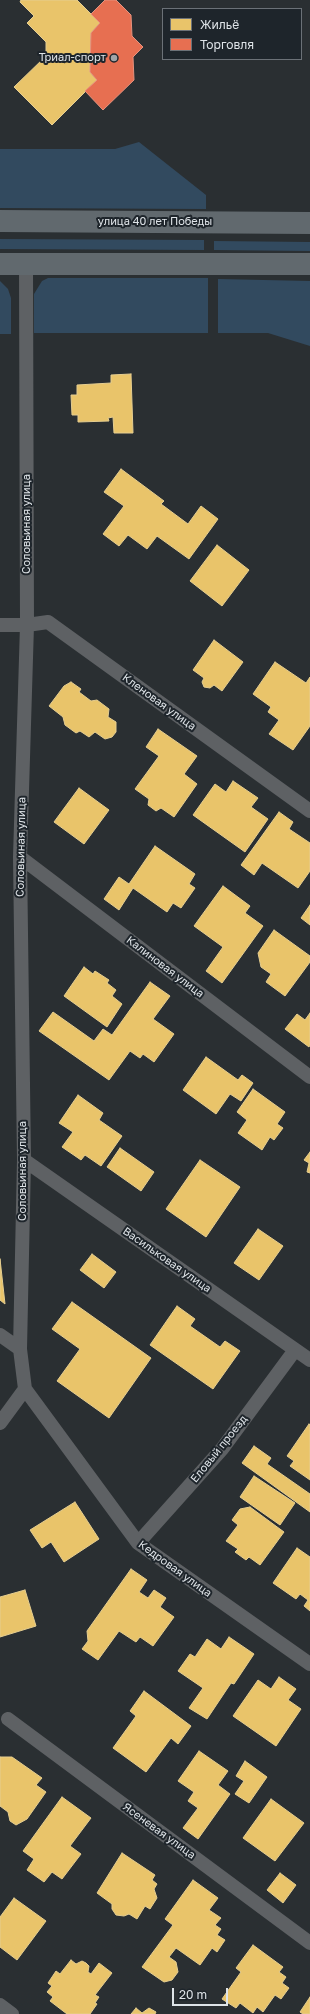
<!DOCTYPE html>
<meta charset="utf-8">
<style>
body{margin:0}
#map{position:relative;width:310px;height:2014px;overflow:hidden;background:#2a2f32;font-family:"Golos Text",sans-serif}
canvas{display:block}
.legend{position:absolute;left:162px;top:8px;width:140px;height:52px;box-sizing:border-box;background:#1e252b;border:1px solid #6b7177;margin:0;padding:5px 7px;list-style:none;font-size:12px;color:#dfe4e8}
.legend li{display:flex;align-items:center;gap:8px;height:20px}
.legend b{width:20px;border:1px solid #6b7177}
.scale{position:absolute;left:172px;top:1988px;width:56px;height:18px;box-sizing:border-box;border:2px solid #dfe4e8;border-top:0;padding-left:5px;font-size:12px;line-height:14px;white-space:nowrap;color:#dfe4e8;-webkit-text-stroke:3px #1e252b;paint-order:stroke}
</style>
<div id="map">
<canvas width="310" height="2014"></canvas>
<ul class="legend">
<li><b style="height:11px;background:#e9c46a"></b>Жильё</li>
<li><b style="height:11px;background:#e76f51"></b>Торговля</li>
</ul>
<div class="scale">20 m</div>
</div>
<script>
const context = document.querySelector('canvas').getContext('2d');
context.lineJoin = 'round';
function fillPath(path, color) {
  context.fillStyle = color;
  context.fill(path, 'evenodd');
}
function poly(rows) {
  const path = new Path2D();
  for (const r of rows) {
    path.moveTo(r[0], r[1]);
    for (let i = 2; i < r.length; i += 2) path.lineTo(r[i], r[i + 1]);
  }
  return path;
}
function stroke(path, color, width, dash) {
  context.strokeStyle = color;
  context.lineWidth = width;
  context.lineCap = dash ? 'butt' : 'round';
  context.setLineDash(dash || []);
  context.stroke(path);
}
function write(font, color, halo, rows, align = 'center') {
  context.font = font + ' "Golos Text",sans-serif';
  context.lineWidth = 4;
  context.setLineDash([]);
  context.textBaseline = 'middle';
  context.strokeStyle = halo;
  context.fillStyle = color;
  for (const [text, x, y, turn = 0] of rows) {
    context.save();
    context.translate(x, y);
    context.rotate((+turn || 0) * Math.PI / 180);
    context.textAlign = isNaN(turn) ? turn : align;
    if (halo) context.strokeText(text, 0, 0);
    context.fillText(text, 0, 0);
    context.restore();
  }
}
fillPath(poly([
 [139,142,206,195,206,209,0,208,0,149,115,149],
 [0,239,204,240,204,250,0,249],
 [214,241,310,242,310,251,214,250],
 [48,278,208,278,208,333,34,333,34,294,42,281],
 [218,279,310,281,310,346,268,333,218,333],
 [0,281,8,289,11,298,11,334,0,334]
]), '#324a5f');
const homes = poly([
 [21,0,77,0,100,23,91,33,90,72,97,80,52,125,14,87,46,56,46,42,27,23,34,16,20,2,21,0],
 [131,374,133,433,114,433,113,417,108,418,109,421,78,422,78,415,72,415,71,395,77,395,77,385,111,383,111,375,131,374],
 [121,469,164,501,161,504,188,524,201,506,218,519,189,559,157,536,147,549,128,535,119,546,103,534,124,506,104,492,121,469],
 [217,545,249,570,222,606,190,581,217,545],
 [214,640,243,662,222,691,214,685,210,688,204,687,202,682,204,678,193,670,214,640],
 [275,662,306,683,310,677,310,726,293,750,269,734,279,720,268,712,271,707,253,694,275,662],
 [71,682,81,689,79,692,91,701,97,700,109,709,108,717,116,722,116,732,112,737,105,739,95,732,89,737,80,731,76,733,65,725,63,717,49,706,64,686,71,682],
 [158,729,197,756,184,774,197,784,174,817,161,808,156,811,148,805,149,799,135,789,159,756,146,747,158,729],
 [233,781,258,798,251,807,268,819,245,852,193,815,215,784,226,792,233,781],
 [79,788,109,810,84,844,54,822,79,788],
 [279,812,293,822,289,829,310,843,310,871,298,888,262,863,254,875,241,865,279,812],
 [155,846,195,874,189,884,195,888,181,908,173,903,167,912,133,888,119,910,104,899,119,877,129,884,155,846],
 [223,886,250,906,245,913,263,926,222,983,206,971,223,947,194,926,223,886],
 [310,905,310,925,301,918,310,905],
 [274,930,310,956,310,962,285,996,266,982,271,974,261,967,258,953,274,930],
 [84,967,93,974,95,971,109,980,107,983,116,990,112,996,122,1004,107,1027,64,996,84,967],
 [150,982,170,996,153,1019,174,1034,154,1062,143,1054,140,1058,130,1051,109,1080,39,1031,53,1012,94,1041,103,1029,112,1035,150,982],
 [310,1013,310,1045,309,1047,285,1029,297,1014,305,1020,310,1013],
 [206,1057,238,1080,242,1075,253,1083,241,1101,230,1094,216,1114,183,1090,206,1057],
 [253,1089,285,1112,277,1124,283,1128,274,1140,270,1137,262,1150,238,1133,247,1120,237,1112,253,1089],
 [78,1095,103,1113,99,1120,122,1136,101,1166,85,1155,81,1160,62,1147,73,1132,59,1123,78,1095],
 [120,1148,154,1172,141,1191,107,1167,120,1148],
 [310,1152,310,1173,307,1172,309,1163,304,1160,310,1152],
 [200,1160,240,1187,206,1237,166,1209,200,1160],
 [258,1229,283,1246,259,1280,234,1263,258,1229],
 [92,1254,116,1272,104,1288,80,1270,92,1254],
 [0,1259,5,1304,0,1300,0,1259],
 [72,1302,151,1358,109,1418,57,1381,80,1349,52,1329,72,1302],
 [177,1306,195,1319,190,1326,220,1347,225,1341,240,1351,213,1389,150,1345,177,1306],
 [309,1424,310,1425,310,1480,290,1466,294,1461,287,1456,309,1424],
 [254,1446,271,1458,267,1464,310,1494,310,1512,242,1463,254,1446],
 [254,1476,295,1503,280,1525,240,1497,254,1476],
 [75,1502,99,1539,64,1562,51,1542,42,1548,30,1530,75,1502],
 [250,1507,284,1532,260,1565,249,1557,246,1560,235,1552,238,1549,226,1541,238,1525,232,1520,240,1509,250,1507],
 [297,1548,310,1557,310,1611,304,1606,308,1600,300,1594,296,1599,273,1583,297,1548],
 [131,1569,147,1580,139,1592,148,1598,154,1590,166,1598,160,1607,174,1617,153,1646,140,1637,136,1642,119,1631,98,1660,82,1649,88,1641,87,1631,131,1569],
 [25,1590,36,1626,0,1637,0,1597,25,1590],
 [229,1637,254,1654,234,1684,231,1683,207,1719,189,1708,203,1688,178,1671,190,1654,195,1657,207,1639,221,1649,229,1637],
 [279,1677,296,1689,288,1700,301,1709,276,1746,233,1716,258,1680,271,1689,279,1677],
 [144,1691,191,1726,178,1744,171,1738,146,1772,113,1748,136,1716,130,1711,144,1691],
 [199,1751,228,1771,218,1785,230,1794,198,1839,183,1828,198,1808,188,1801,194,1792,178,1781,199,1751],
 [0,1757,12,1757,42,1778,36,1785,46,1792,27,1819,16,1825,10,1821,8,1812,0,1806,0,1757],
 [245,1761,267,1777,249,1803,235,1794,244,1781,236,1776,245,1761],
 [62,1797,91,1818,70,1846,81,1854,62,1879,52,1872,44,1882,27,1870,34,1859,23,1851,62,1797],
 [271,1799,304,1823,275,1861,243,1838,271,1799],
 [122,1853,155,1875,152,1880,157,1884,154,1889,157,1898,150,1909,145,1906,137,1919,129,1914,124,1916,116,1915,112,1909,112,1904,97,1893,122,1853],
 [280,1873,296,1885,283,1903,267,1890,280,1873],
 [193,1880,218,1898,209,1910,221,1918,215,1925,221,1929,217,1935,225,1940,217,1952,212,1948,200,1965,176,1948,169,1957,176,1962,178,1972,172,1980,164,1982,142,1967,173,1925,165,1919,193,1880],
 [14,1898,46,1921,17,1960,0,1947,0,1917,14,1898],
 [253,1945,283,1967,279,1972,286,1977,282,1983,289,1988,281,1999,275,1995,263,2012,257,2007,253,2013,240,2003,236,2008,222,1999,241,1972,236,1968,253,1945],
 [71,1960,76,1964,82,1961,86,1963,89,1966,88,1972,91,1974,99,1963,112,1973,95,1995,99,1997,95,2003,97,2004,90,2014,67,2014,50,2001,53,1997,47,1992,52,1986,48,1983,56,1971,60,1974,71,1960],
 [310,1997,310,2014,303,2014,300,2012,310,1997],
 [136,2008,142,2013,149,2008,156,2012,155,2014,131,2014,136,2008]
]);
fillPath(homes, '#e9c46a');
stroke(homes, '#e6ce90', 1);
const shops = poly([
 [105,0,116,0,131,15,132,36,143,47,133,57,134,80,103,110,85,91,97,80,90,72,91,33,100,23,91,14,105,0]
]);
fillPath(shops, '#e76f51');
stroke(shops, '#e5927e', 1);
stroke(poly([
 [0,625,27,625,48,622,310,811],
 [20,857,310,1077],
 [24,1160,310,1360],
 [0,1335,20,1349],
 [25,1389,138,1543,310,1664],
 [0,1423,25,1389,20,1349,24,1160,20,857,27,625,26,264],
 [138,1543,222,1449,295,1350],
 [8,1719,310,1943],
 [0,2005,12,2014]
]), '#5e6164', 14);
stroke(poly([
 [0,221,310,223],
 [0,264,310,264]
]), '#61696e', 22);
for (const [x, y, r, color] of [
 [114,58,4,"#a0a5a8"]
]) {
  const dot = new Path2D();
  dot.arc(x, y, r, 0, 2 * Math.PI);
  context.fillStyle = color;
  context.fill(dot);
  stroke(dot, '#1e252b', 1.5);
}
write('11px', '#dfe4e8', '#1e252b', [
 ["Триал-спорт",106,58]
], 'right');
write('11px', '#dfe4e8', '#1e252b', [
 ["улица 40 лет Победы",155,222],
 ["Соловьиная улица",27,524,-90],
 ["Кленовая улица",159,702,36],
 ["Соловьиная улица",21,847,-89],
 ["Калиновая улица",165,967,37],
 ["Соловьиная улица",23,1171,-90],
 ["Васильковая улица",167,1260,35],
 ["Еловый проезд",219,1449,-51],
 ["Кедровая улица",175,1569,36],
 ["Ясеневая улица",159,1831,36]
]);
</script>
